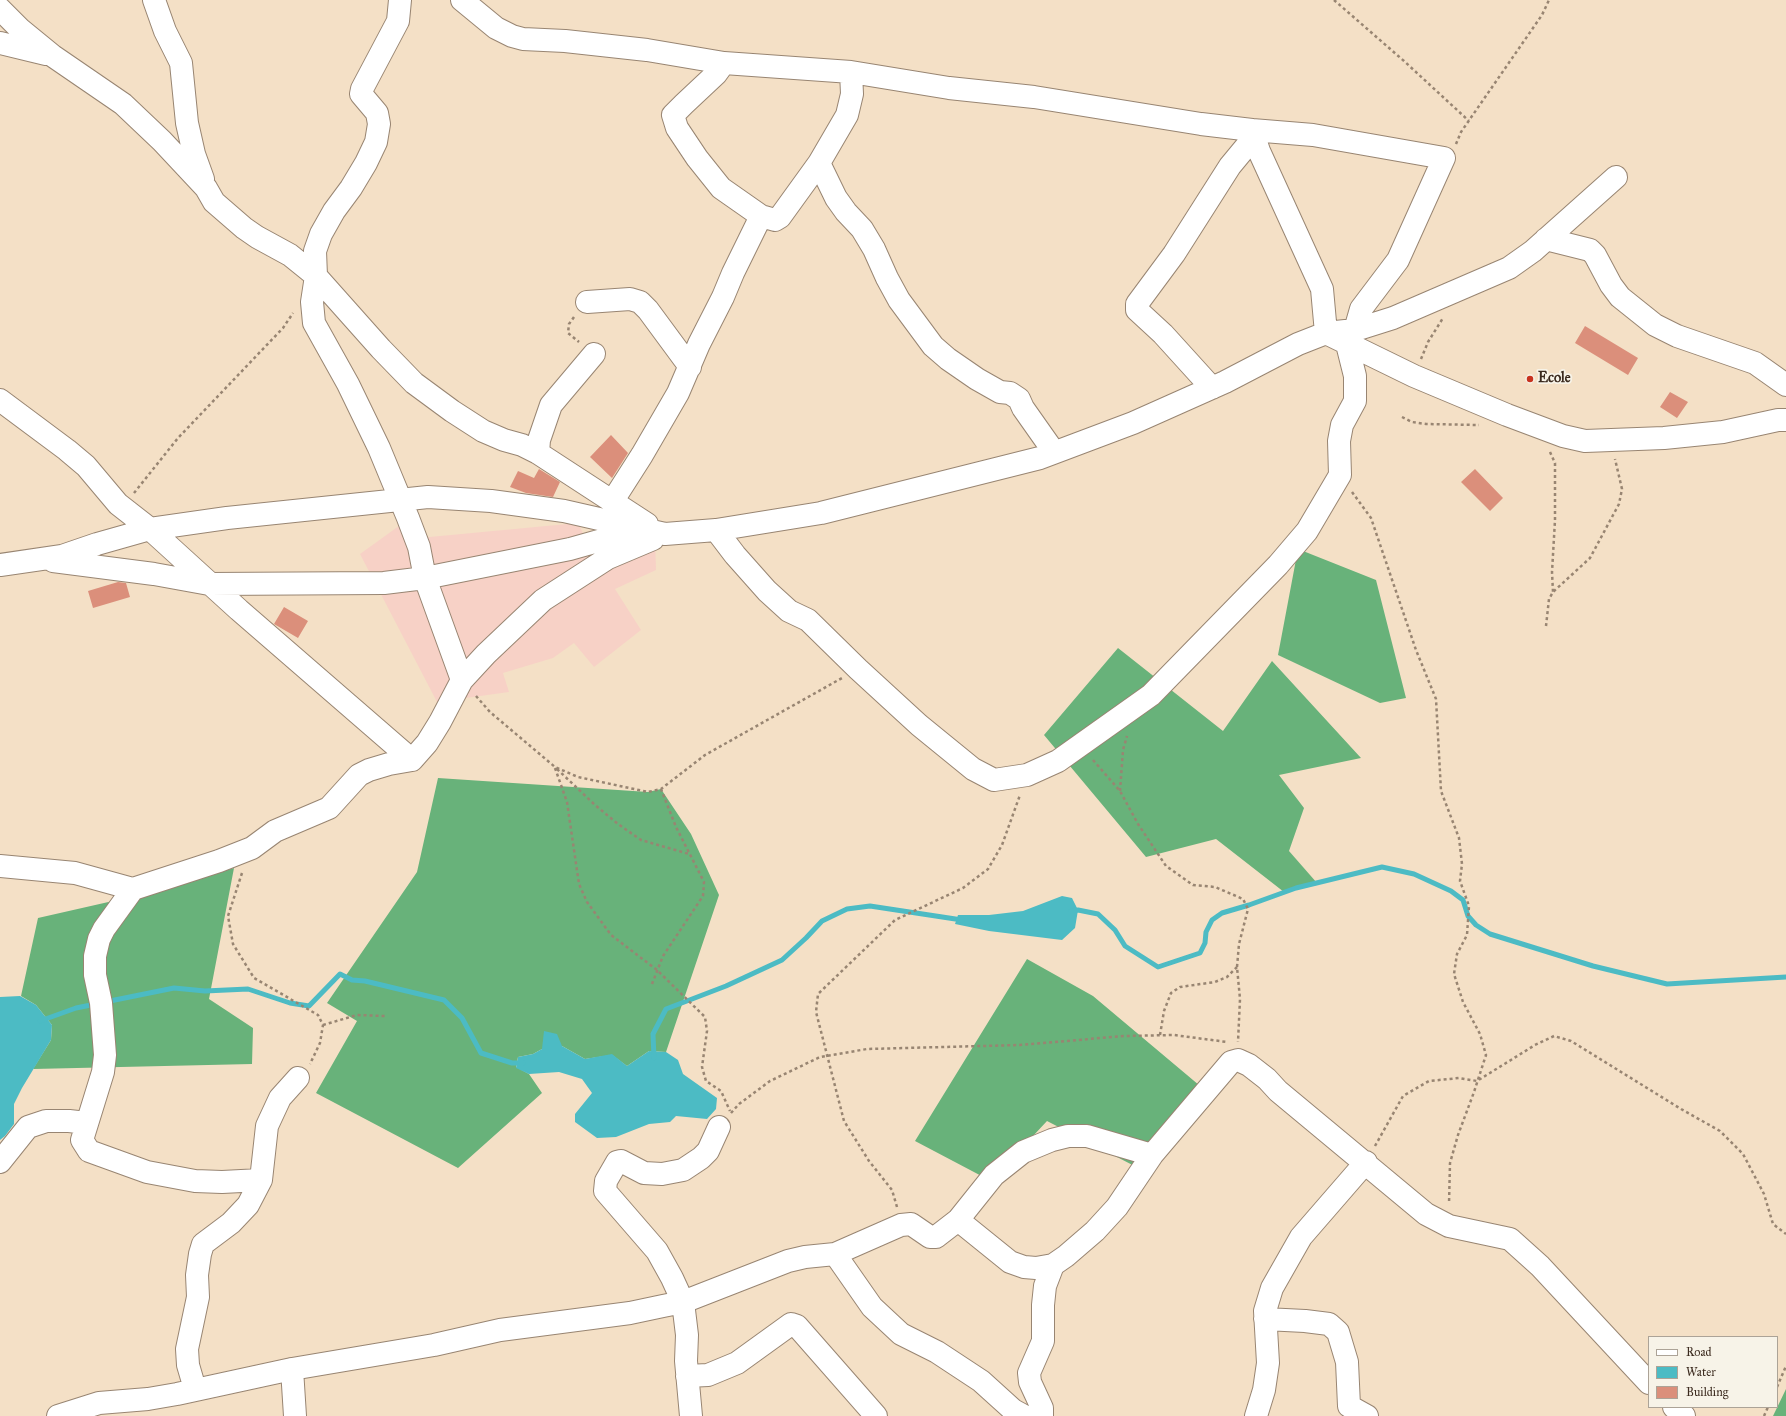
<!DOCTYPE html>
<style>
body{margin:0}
#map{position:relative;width:1786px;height:1416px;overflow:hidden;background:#f4e0c6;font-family:"IM FELL Great Primer",serif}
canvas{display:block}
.legend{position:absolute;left:1648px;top:1336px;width:130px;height:72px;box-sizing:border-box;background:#f7f3e8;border:1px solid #aca397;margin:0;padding:5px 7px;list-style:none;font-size:12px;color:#3b2a1e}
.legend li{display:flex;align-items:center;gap:8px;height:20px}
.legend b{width:20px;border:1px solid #aca397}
</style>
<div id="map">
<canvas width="1786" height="1416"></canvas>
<ul class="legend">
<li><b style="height:5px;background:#fff"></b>Road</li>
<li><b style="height:11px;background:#4cbbc4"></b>Water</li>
<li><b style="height:11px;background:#db8f7b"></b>Building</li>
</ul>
</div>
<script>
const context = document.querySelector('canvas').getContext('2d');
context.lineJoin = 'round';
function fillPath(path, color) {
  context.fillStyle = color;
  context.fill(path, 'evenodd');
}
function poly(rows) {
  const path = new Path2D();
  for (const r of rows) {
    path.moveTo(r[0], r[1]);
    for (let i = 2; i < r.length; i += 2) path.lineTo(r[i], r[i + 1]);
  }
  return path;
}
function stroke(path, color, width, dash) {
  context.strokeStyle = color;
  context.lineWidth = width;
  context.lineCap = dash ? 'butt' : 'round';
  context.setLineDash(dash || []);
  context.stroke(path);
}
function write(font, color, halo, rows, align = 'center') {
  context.font = font + ' "IM FELL Great Primer",serif';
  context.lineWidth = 3.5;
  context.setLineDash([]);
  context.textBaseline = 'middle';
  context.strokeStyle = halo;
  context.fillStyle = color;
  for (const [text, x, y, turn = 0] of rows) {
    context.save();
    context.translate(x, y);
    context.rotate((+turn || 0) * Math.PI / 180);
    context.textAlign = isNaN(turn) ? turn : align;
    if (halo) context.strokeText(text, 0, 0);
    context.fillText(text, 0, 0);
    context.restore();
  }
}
fillPath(poly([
 [410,518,419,538,578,523,590,547,655,536,656,570,615,589,641,630,594,667,574,643,553,658,503,673,509,692,437,702,360,554]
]), '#f7d1c6');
fillPath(poly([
 [1298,549,1376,580,1406,698,1380,703,1278,655],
 [1118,648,1223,731,1272,661,1361,758,1279,775,1304,808,1289,851,1317,883,1284,892,1216,839,1146,857,1044,735],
 [438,778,648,792,661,789,691,834,719,895,666,1052,649,1051,627,1066,612,1055,585,1059,562,1046,542,1049,533,1054,518,1057,516,1067,529,1074,542,1093,458,1168,316,1093,357,1021,327,1003,417,872],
 [234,868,209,999,253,1028,252,1064,33,1069,51,1040,52,1025,36,1005,21,996,38,918,126,898],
 [1027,959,1093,996,1212,1096,1150,1174,1047,1121,991,1181,915,1141],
 [1786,1389,1786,1416,1773,1416]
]), '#68b27a');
fillPath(poly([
 [1062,896,1072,898,1078,910,1075,928,1062,940,989,931,955,924,958,915,989,915,1023,911],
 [20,996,36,1005,52,1025,51,1040,22,1088,14,1104,14,1124,5,1136,0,1140,0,997],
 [544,1031,557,1034,562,1046,585,1059,612,1054,627,1066,649,1051,666,1052,678,1060,683,1074,717,1098,716,1109,707,1119,676,1116,670,1122,649,1124,616,1137,597,1138,575,1122,575,1114,592,1093,582,1079,559,1072,529,1074,516,1068,518,1057,533,1054,542,1049]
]), '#4cbbc4');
stroke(poly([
 [1071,911,1078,910,1098,914,1115,930,1125,946,1158,967,1200,953,1205,943,1206,932,1212,920,1222,913,1249,905,1296,888,1382,867,1414,874,1451,891,1463,900,1468,916,1476,925,1490,934,1593,966,1667,984,1786,977],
 [105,1002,174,988,205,991,248,989,290,1003,309,1006,340,974,352,980,365,981,444,1000,462,1018,481,1053,512,1063,523,1063],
 [40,1021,76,1008,96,1004],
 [654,1058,653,1034,666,1009,726,986,782,960,806,938,822,921,847,909,870,906,962,920]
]), '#4cbbc4', 5);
fillPath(poly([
 [1585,326,1638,358,1628,375,1575,343],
 [1670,392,1688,402,1677,418,1660,407],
 [611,435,628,453,612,478,590,457],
 [539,469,560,482,553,497,526,493,510,487,518,471,534,478],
 [1475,469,1503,498,1490,511,1461,482],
 [118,582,126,583,130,597,93,608,88,591],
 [284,607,308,621,298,638,274,624]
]), '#db8f7b');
const minor = poly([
 [154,0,165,31,181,63,187,123,194,154,203,179],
 [462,0,496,28,512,36,523,39,565,41,647,50,724,63],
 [0,9,20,29,53,56,123,104,162,141,206,188,214,202,244,228,257,237,290,255,316,276,381,349,414,383,452,411,483,431,504,440,522,445,538,453,647,524],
 [0,43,46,54],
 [1252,130,1313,135,1444,158,1398,260,1361,309,1355,330],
 [819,163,836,198,846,212,862,229,874,249,887,278,899,300,933,346,948,359,977,379,1000,392,1010,393,1019,399,1023,408,1054,452],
 [761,216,721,188,697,158,677,128,673,115,684,104,716,74,724,63,851,72,949,88,1034,97,1201,124,1252,130,1259,151,1322,289,1326,333,1355,330,1393,318,1509,268,1533,251,1616,177],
 [1546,239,1590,250,1595,255,1611,285,1620,297,1655,325,1677,336,1755,363,1786,385],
 [587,302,630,299,640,302,648,310,690,367],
 [1212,388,1163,334,1137,310,1137,304,1174,254,1230,166,1254,137],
 [0,400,67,450,86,466,118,504,150,529,239,610,412,760],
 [538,453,539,440,551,405,594,354],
 [612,502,642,455,678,393,699,344,723,297,733,273,761,216,775,220,780,217,819,163,847,115,852,94,851,72],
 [716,530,735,555,767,591,789,611,808,620,858,669,919,725,973,769,994,780,1027,775,1058,761,1151,695,1278,565,1307,531,1340,475,1339,441,1342,425,1355,401,1355,376,1347,344],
 [53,561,154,574,209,584,384,583,425,578,570,549,609,538,642,532],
 [0,565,62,556,97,544,150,529,227,518,428,497,491,501,564,511,665,534,716,530,821,513,1040,458,1133,423,1225,382,1298,344,1326,333,1414,376,1507,415,1563,436,1585,441,1664,438,1723,432,1778,420,1786,420],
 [462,680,486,654,543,600,608,558,653,539],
 [0,866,75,873,133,889,219,861,252,848,275,831,329,808,359,775,369,770,389,764,412,760,427,743,440,722,462,680,425,578,419,547,408,518,379,448,348,384,314,323,312,302,316,276,315,251,321,234,334,211,351,188,366,163,376,142,379,124,377,113,361,94,362,89,398,21,400,0],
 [133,889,104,929,99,939,95,956,95,975,101,1003,105,1055,103,1072,82,1140,89,1151,147,1172,195,1181,222,1182,261,1180],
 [0,1162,28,1127,46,1121,69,1121,87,1123],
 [958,1220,994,1175,1023,1152,1052,1140,1068,1136,1087,1136,1152,1155],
 [835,1254,872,1307,901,1334,937,1352,981,1381,1013,1410,1024,1416],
 [1265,1319,1305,1321,1329,1324,1338,1332,1347,1362,1349,1406,1367,1416],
 [292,1369,295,1416],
 [687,1376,708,1375,737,1363,791,1324,797,1326,876,1416],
 [195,1389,188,1365,187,1349,198,1297,197,1275,200,1254,203,1244,231,1223,248,1205,261,1180,267,1126,280,1098,298,1078],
 [1674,1407,1684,1416],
 [58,1416,99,1403,148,1399,177,1394,292,1369,434,1345,500,1330,630,1313,663,1306,683,1302,788,1261,805,1257,835,1254,901,1225,911,1224,930,1237,936,1237,958,1220,1010,1262,1024,1267,1036,1268,1053,1265,1066,1256,1095,1231,1117,1207,1152,1155,1231,1062,1238,1060,1249,1065,1267,1079,1278,1091,1426,1214,1449,1226,1510,1239,1540,1266,1649,1383],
 [691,1416,686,1361,687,1335,683,1302,672,1278,657,1251,605,1191,606,1181,617,1162,621,1161,644,1173,662,1174,683,1170,701,1158,708,1151,719,1127],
 [1042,1416,1042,1408,1030,1382,1029,1373,1043,1341,1043,1305,1045,1286,1053,1265],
 [1256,1416,1264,1390,1268,1363,1265,1311,1272,1288,1301,1237,1366,1162]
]);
stroke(minor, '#988572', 24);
stroke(poly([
 [1334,0,1404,61,1469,121],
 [1456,144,1461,132,1542,15,1549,0],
 [574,317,569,324,568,333,579,342],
 [1421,359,1428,342,1443,318],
 [1402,417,1412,422,1426,424,1479,425],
 [1550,452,1555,463,1555,520,1552,572,1553,592],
 [1352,492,1371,518,1416,650,1436,699,1441,791,1459,838,1462,864,1460,881,1469,906,1467,935,1457,954,1454,974,1463,1002,1480,1034,1486,1055,1474,1092,1458,1135,1450,1163,1449,1204],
 [134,493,178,438,283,328,293,313],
 [1546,626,1549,599,1553,592,1590,558,1619,504,1622,489,1615,459],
 [476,696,490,712,555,767,578,777,648,792,661,789,705,755,842,678],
 [1093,760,1120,791,1138,824,1166,866,1193,885,1215,887,1243,899,1248,909,1239,944,1237,967,1240,999,1238,1042],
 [555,768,567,802,579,884,587,902,611,935,657,970,705,1017,707,1031,702,1067,706,1081,721,1091,730,1111],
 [557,769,595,805,618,824,641,840,689,854],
 [1120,791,1123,750,1127,736],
 [242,873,228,916,233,944,254,978,318,1015,323,1025,320,1043,310,1064],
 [652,984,663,956,703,896,704,882,676,827,661,789],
 [323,1025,357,1015,385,1016],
 [1160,1035,1164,1011,1171,993,1180,987,1215,982,1227,977,1237,967],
 [731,1113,739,1104,770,1081,820,1057,867,1049,1020,1045,1124,1036,1174,1035,1227,1042],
 [1375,1146,1403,1096,1429,1081,1459,1078,1477,1081,1535,1045,1554,1036,1571,1041,1681,1109,1720,1131,1743,1154,1764,1194,1773,1224,1786,1234],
 [897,1207,892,1190,869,1161,844,1121,816,1012,818,994,895,920,963,888,988,869,1002,845,1020,795],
 [1777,1387,1786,1366],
 [1764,1416,1768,1407]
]), '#988572', 2.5, [3, 3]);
stroke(minor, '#fff', 22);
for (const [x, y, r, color] of [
 [1530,379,4,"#c8321e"]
]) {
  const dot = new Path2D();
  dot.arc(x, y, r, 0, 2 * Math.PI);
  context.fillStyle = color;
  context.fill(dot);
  stroke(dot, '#f7f3e8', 1.5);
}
write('bold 14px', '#3b2a1e', '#f7f3e8', [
 ["Ecole",1538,379]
], 'left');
</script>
